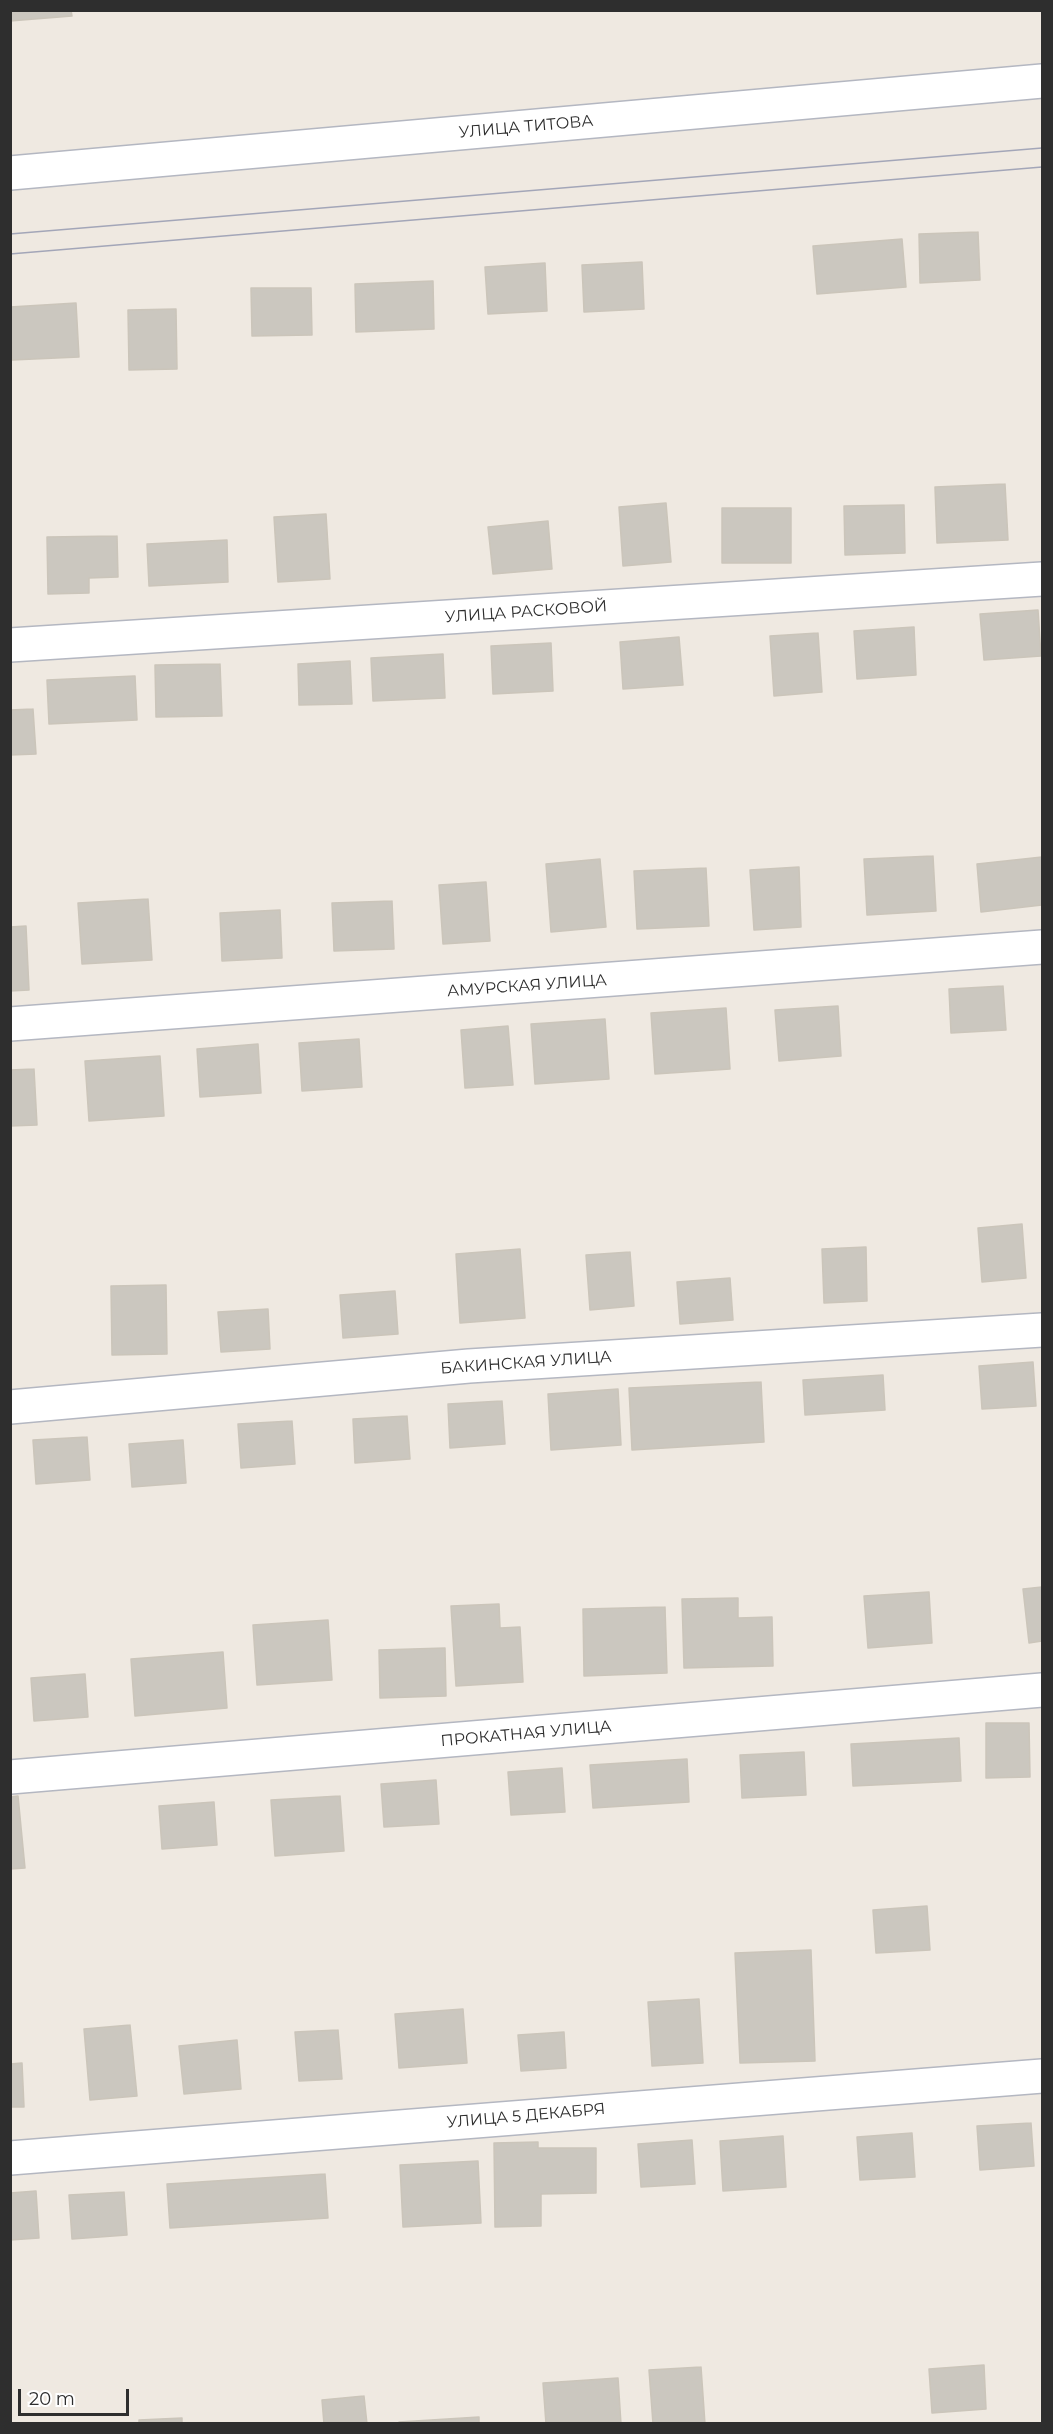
<!DOCTYPE html>
<meta charset="utf-8">
<style>
body{margin:0}
#map{position:relative;width:1053px;height:2434px;overflow:hidden;background:#efe9e1;font-family:Montserrat,sans-serif}
canvas{display:block}
.frame{position:absolute;inset:0;border:12px solid #2e2e2e;pointer-events:none}
.scale{position:absolute;left:18px;top:2389px;width:111px;height:27px;box-sizing:border-box;border:3px solid #2e2e2e;border-top:0;padding-left:8px;font-size:18px;line-height:21px;white-space:nowrap;color:#2e2e2e;-webkit-text-stroke:4px #fff;paint-order:stroke}
</style>
<div id="map">
<canvas width="1053" height="2434"></canvas>
<div class="frame"></div>
<div class="scale">20 m</div>
</div>
<script>
const context = document.querySelector('canvas').getContext('2d');
context.lineJoin = 'round';
function fillPath(path, color) {
  context.fillStyle = color;
  context.fill(path, 'evenodd');
}
function poly(rows) {
  const path = new Path2D();
  for (const r of rows) {
    path.moveTo(r[0], r[1]);
    for (let i = 2; i < r.length; i += 2) path.lineTo(r[i], r[i + 1]);
  }
  return path;
}
function stroke(path, color, width, dash) {
  context.strokeStyle = color;
  context.lineWidth = width;
  context.lineCap = dash ? 'butt' : 'round';
  context.setLineDash(dash || []);
  context.stroke(path);
}
function write(font, color, halo, rows, align = 'center') {
  context.font = font + ' Montserrat,sans-serif';
  context.lineWidth = 6;
  context.setLineDash([]);
  context.textBaseline = 'middle';
  context.strokeStyle = halo;
  context.fillStyle = color;
  for (const [text, x, y, turn = 0] of rows) {
    context.save();
    context.translate(x, y);
    context.rotate((+turn || 0) * Math.PI / 180);
    context.textAlign = isNaN(turn) ? turn : align;
    if (halo) context.strokeText(text, 0, 0);
    context.fillText(text, 0, 0);
    context.restore();
  }
}
const building = poly([
 [10,10,71,10,72,16,10,21,10,10],
 [978,232,980,280,920,283,919,234,978,232],
 [902,239,906,287,817,294,813,246,902,239],
 [642,262,644,309,584,312,582,265,642,262],
 [545,263,547,311,488,314,485,267,545,263],
 [433,281,434,329,356,332,355,284,433,281],
 [251,288,311,288,312,335,252,336,251,288],
 [76,303,79,357,12,360,10,307,76,303],
 [176,309,177,369,129,370,128,310,176,309],
 [1005,484,1008,540,937,543,935,487,1005,484],
 [666,503,671,562,623,566,619,507,666,503],
 [904,505,905,553,845,555,844,506,904,505],
 [722,508,791,508,791,563,722,563,722,508],
 [326,514,330,579,278,582,274,517,326,514],
 [548,521,552,569,493,574,488,527,548,521],
 [117,536,118,577,89,578,89,593,48,594,47,537,117,536],
 [227,540,228,582,149,586,147,544,227,540],
 [1038,610,1041,656,984,660,980,614,1038,610],
 [914,627,916,675,857,679,854,631,914,627],
 [818,633,822,692,774,696,770,636,818,633],
 [679,637,683,685,623,689,620,642,679,637],
 [551,643,553,691,493,694,491,646,551,643],
 [443,654,445,698,373,701,371,658,443,654],
 [350,661,352,704,299,705,298,664,350,661],
 [220,664,222,716,156,717,155,665,220,664],
 [135,676,137,720,49,724,47,680,135,676],
 [33,709,36,754,10,755,10,710,33,709],
 [933,856,936,911,867,915,864,859,933,856],
 [1042,857,1042,905,981,912,977,864,1042,857],
 [600,859,606,927,551,932,546,864,600,859],
 [799,867,801,927,754,930,750,870,799,867],
 [706,868,709,926,637,929,634,871,706,868],
 [486,882,490,941,443,944,439,885,486,882],
 [148,899,152,960,82,964,78,903,148,899],
 [392,901,394,949,334,951,332,903,392,901],
 [280,910,282,958,222,961,220,913,280,910],
 [26,926,29,990,10,991,10,927,26,926],
 [1003,986,1006,1030,951,1033,949,989,1003,986],
 [838,1006,841,1056,779,1061,775,1010,838,1006],
 [726,1008,730,1069,655,1074,651,1013,726,1008],
 [605,1019,609,1079,535,1084,531,1024,605,1019],
 [508,1026,513,1085,465,1088,461,1030,508,1026],
 [359,1039,362,1087,302,1091,299,1043,359,1039],
 [258,1044,261,1093,200,1097,197,1049,258,1044],
 [160,1056,164,1116,89,1121,85,1061,160,1056],
 [34,1069,37,1125,10,1126,10,1070,34,1069],
 [1022,1224,1026,1278,982,1282,978,1228,1022,1224],
 [866,1247,867,1301,824,1303,822,1249,866,1247],
 [520,1249,525,1318,460,1323,456,1254,520,1249],
 [630,1252,634,1306,590,1310,586,1255,630,1252],
 [730,1278,733,1320,680,1324,677,1282,730,1278],
 [166,1285,167,1354,112,1355,111,1286,166,1285],
 [395,1291,398,1334,343,1338,340,1295,395,1291],
 [268,1309,270,1349,221,1352,218,1312,268,1309],
 [1033,1362,1036,1406,982,1409,979,1366,1033,1362],
 [883,1375,885,1410,805,1415,803,1380,883,1375],
 [761,1382,764,1442,632,1450,629,1388,761,1382],
 [618,1389,621,1445,551,1450,548,1394,618,1389],
 [502,1401,505,1444,450,1448,448,1404,502,1401],
 [407,1416,410,1459,355,1463,353,1419,407,1416],
 [292,1421,295,1464,241,1468,238,1424,292,1421],
 [87,1437,90,1480,36,1484,33,1440,87,1437],
 [183,1440,186,1483,132,1487,129,1444,183,1440],
 [1042,1587,1042,1641,1029,1643,1023,1589,1042,1587],
 [929,1592,932,1643,868,1648,864,1596,929,1592],
 [738,1598,738,1618,772,1617,773,1666,684,1668,682,1599,738,1598],
 [499,1604,500,1628,520,1627,523,1682,456,1686,451,1606,499,1604],
 [665,1607,667,1673,584,1676,583,1609,665,1607],
 [328,1620,332,1680,257,1685,253,1625,328,1620],
 [445,1648,446,1696,380,1698,379,1650,445,1648],
 [223,1652,227,1708,135,1716,131,1659,223,1652],
 [85,1674,88,1717,34,1721,31,1678,85,1674],
 [986,1723,1029,1723,1030,1777,986,1778,986,1723],
 [959,1738,961,1781,853,1786,851,1744,959,1738],
 [804,1752,806,1795,742,1798,740,1755,804,1752],
 [687,1759,689,1802,593,1808,590,1765,687,1759],
 [562,1768,565,1812,511,1815,508,1772,562,1768],
 [436,1780,439,1824,384,1827,381,1784,436,1780],
 [18,1796,25,1868,10,1869,10,1797,18,1796],
 [340,1796,344,1851,275,1856,271,1800,340,1796],
 [214,1802,217,1845,162,1849,159,1806,214,1802],
 [927,1906,930,1950,876,1953,873,1910,927,1906],
 [811,1950,815,2061,740,2063,735,1953,811,1950],
 [699,1999,703,2063,652,2066,648,2002,699,1999],
 [463,2009,467,2063,399,2068,395,2014,463,2009],
 [130,2025,137,2096,90,2100,84,2029,130,2025],
 [338,2030,342,2079,299,2081,295,2032,338,2030],
 [564,2032,566,2068,521,2071,518,2035,564,2032],
 [237,2040,241,2089,184,2094,179,2046,237,2040],
 [22,2063,24,2107,10,2107,10,2064,22,2063],
 [1031,2123,1034,2166,980,2170,977,2126,1031,2123],
 [912,2133,915,2177,860,2180,857,2137,912,2133],
 [783,2136,786,2187,723,2191,720,2141,783,2136],
 [692,2140,695,2184,641,2187,638,2144,692,2140],
 [538,2142,538,2148,596,2148,596,2193,541,2194,541,2226,495,2227,494,2143,538,2142],
 [478,2161,481,2223,403,2227,400,2165,478,2161],
 [325,2174,328,2218,170,2228,167,2184,325,2174],
 [36,2191,39,2238,10,2240,10,2193,36,2191],
 [124,2192,127,2235,72,2239,69,2195,124,2192],
 [984,2365,986,2409,932,2413,929,2369,984,2365],
 [701,2367,705,2424,653,2424,649,2370,701,2367],
 [618,2378,621,2424,546,2424,543,2383,618,2378],
 [364,2396,367,2424,324,2424,322,2400,364,2396],
 [479,2417,479,2424,399,2424,399,2422,479,2417],
 [182,2418,182,2424,139,2424,139,2420,182,2418]
]);
fillPath(building, '#cbc7bf');
stroke(building, '#cbc5ba', 1.5);
const minor = poly([
 [10,173,1042,81],
 [10,645,1042,579],
 [10,1024,1042,947],
 [10,1407,469,1366,1042,1330],
 [10,1777,1042,1690],
 [10,2158,1042,2076]
]);
stroke(minor, '#b4b7c1', 36);
stroke(minor, '#fff', 33);
stroke(poly([
 [10,234,1042,148],
 [10,254,1042,167]
]), '#a3a6b8', 1.5);
write('16px', '#2e2e2e', '#fff', [
 ["УЛИЦА ТИТОВА",526,127,-5],
 ["УЛИЦА РАСКОВОЙ",526,612,-4],
 ["АМУРСКАЯ УЛИЦА",527,986,-4],
 ["БАКИНСКАЯ УЛИЦА",526,1363,-4],
 ["ПРОКАТНАЯ УЛИЦА",526,1734,-5],
 ["УЛИЦА 5 ДЕКАБРЯ",526,2116,-5]
]);
</script>
